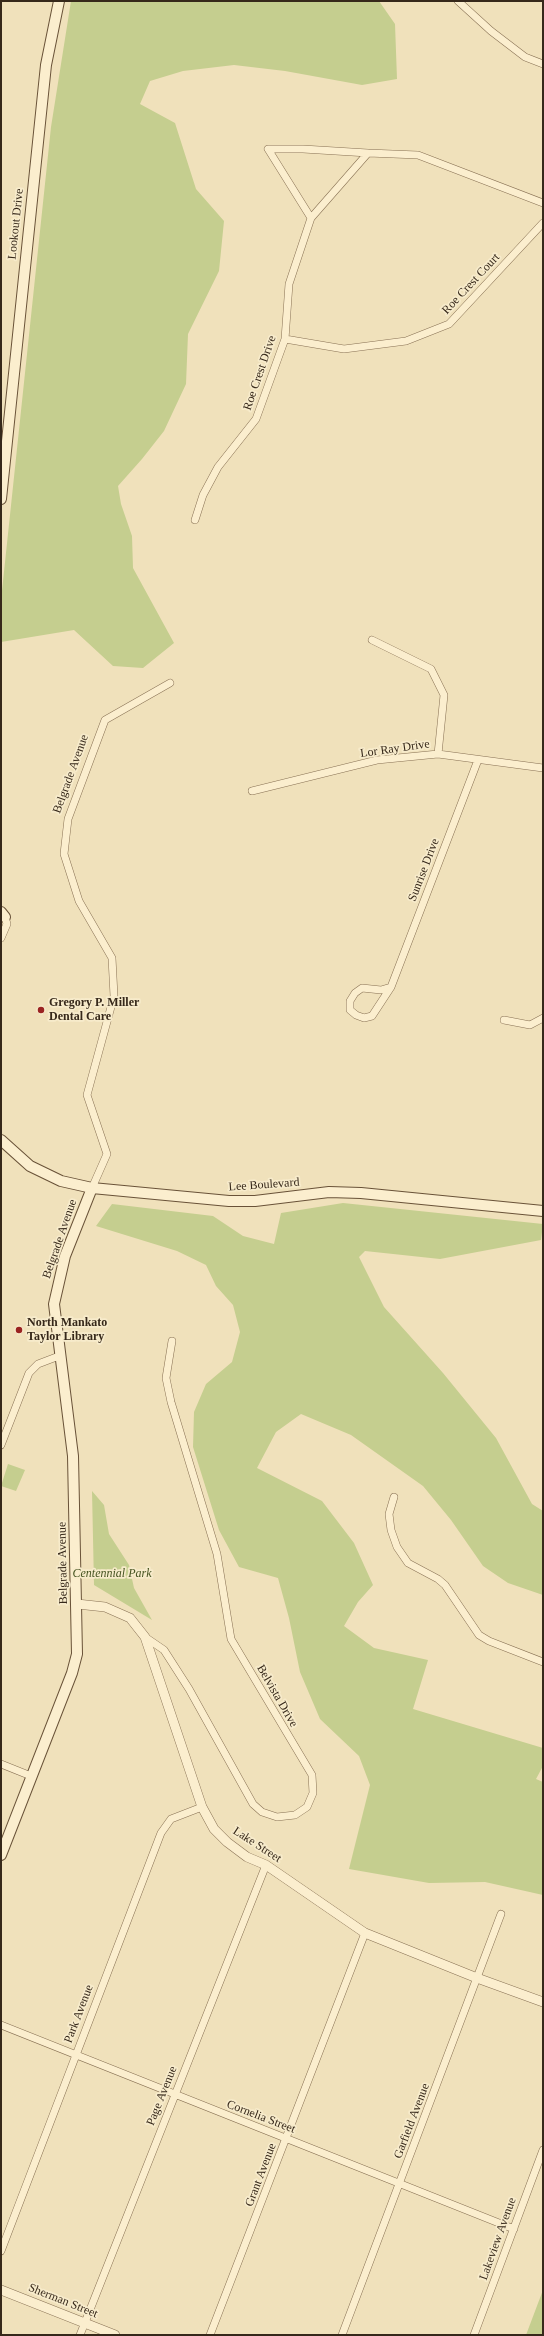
<!DOCTYPE html>
<style>
body{margin:0}
#map{position:relative;width:544px;height:2336px;overflow:hidden;background:#f0e1bb;font-family:Georgia,serif}
canvas{display:block}
.frame{position:absolute;inset:0;border:2px solid #36281a;pointer-events:none}
</style>
<div id="map">
<canvas width="544" height="2336"></canvas>
<div class="frame"></div>
</div>
<script>
const context = document.querySelector('canvas').getContext('2d');
context.lineJoin = 'round';
function fillPath(path, color) {
  context.fillStyle = color;
  context.fill(path, 'evenodd');
}
function poly(rows) {
  const path = new Path2D();
  for (const r of rows) {
    path.moveTo(r[0], r[1]);
    for (let i = 2; i < r.length; i += 2) path.lineTo(r[i], r[i + 1]);
  }
  return path;
}
function stroke(path, color, width, dash) {
  context.strokeStyle = color;
  context.lineWidth = width;
  context.lineCap = dash ? 'butt' : 'round';
  context.setLineDash(dash || []);
  context.stroke(path);
}
function write(font, color, halo, rows, align = 'center') {
  context.font = font + ' Georgia,serif';
  context.lineWidth = 3.5;
  context.setLineDash([]);
  context.textBaseline = 'middle';
  context.strokeStyle = halo;
  context.fillStyle = color;
  for (const [text, x, y, turn = 0] of rows) {
    context.save();
    context.translate(x, y);
    context.rotate((+turn || 0) * Math.PI / 180);
    context.textAlign = isNaN(turn) ? turn : align;
    if (halo) context.strokeText(text, 0, 0);
    context.fillText(text, 0, 0);
    context.restore();
  }
}
fillPath(poly([
 [71,1,379,1,395,24,397,79,362,85,285,71,234,65,183,71,150,81,140,104,175,123,196,189,224,221,219,271,188,334,186,384,164,431,142,459,118,486,121,504,132,536,133,568,174,643,143,668,113,666,74,630,1,642,1,600,51,127],
 [343,1203,543,1224,541,1240,440,1259,365,1251,359,1257,384,1307,443,1373,496,1438,532,1504,543,1511,543,1595,508,1583,483,1566,451,1520,423,1486,351,1435,301,1414,276,1432,257,1468,322,1501,354,1543,373,1585,358,1602,344,1626,374,1648,428,1660,413,1709,543,1748,543,1766,536,1779,543,1782,543,1895,485,1882,429,1883,349,1869,370,1785,359,1756,320,1719,300,1672,289,1618,278,1578,239,1567,219,1530,193,1447,194,1412,206,1384,232,1362,240,1332,233,1305,216,1286,206,1265,177,1251,96,1226,112,1204,213,1216,243,1236,274,1244,281,1213],
 [8,1464,25,1470,16,1491,1,1486],
 [92,1491,104,1505,109,1534,129,1565,134,1588,152,1620,94,1585],
 [543,2290,543,2335,526,2335]
]), '#c5ce8f');
const minor = poly([
 [458,1,491,31,525,57,543,64],
 [311,218,268,149,303,149,368,153],
 [285,339,344,349,406,341,449,324,543,223],
 [195,520,203,495,218,467,256,419,285,339,289,284,311,218,368,153,418,155,543,203],
 [372,640,431,669,444,695,438,754],
 [252,791,377,760,438,754,543,768],
 [1,938,7,924,5,917],
 [391,987,372,1016,364,1018,356,1015,350,1010,350,1001,355,993,362,988,381,990,391,987,478,760],
 [504,1020,530,1025,543,1018],
 [92,1188,107,1154,87,1095,114,996,112,958,79,901,64,854,68,819,105,720,170,683],
 [1,1445,29,1373,38,1364,59,1356],
 [394,1497,389,1514,391,1530,397,1547,408,1563,438,1579,445,1585,479,1635,489,1641,543,1662],
 [145,1637,164,1650,189,1689,253,1804,262,1812,277,1817,295,1815,307,1807,313,1793,312,1775,231,1639,217,1554,171,1402,166,1378,172,1341],
 [1,1764,31,1776],
 [1,2025,514,2229],
 [1,2251,161,1833,171,1819,202,1807],
 [80,2335,266,1865],
 [210,2335,365,1933],
 [342,2335,501,1914],
 [474,2335,543,2150]
]);
const tertiary = poly([
 [77,1604,105,1607,130,1618,145,1637,202,1807,214,1829,227,1842,247,1857,266,1865,365,1933,477,1978,543,2002],
 [1,2290,115,2335]
]);
const secondary = poly([
 [1,499,46,65,59,1],
 [1,912,5,917],
 [1,1140,30,1166,61,1181,92,1188,229,1201,255,1201,329,1192,361,1193,543,1211],
 [1,1855,72,1673,77,1654,73,1456,54,1304,65,1256,92,1188]
]);
stroke(minor, '#887154', 8);
stroke(tertiary, '#887154', 10);
stroke(secondary, '#695238', 12);
stroke(minor, '#fbeece', 7);
stroke(tertiary, '#fbeece', 9);
stroke(secondary, '#fbeece', 10);
for (const [x, y, r, color] of [
 [41,1010,4,"#9a2321"],
 [19,1330,4,"#9a2321"]
]) {
  const dot = new Path2D();
  dot.arc(x, y, r, 0, 2 * Math.PI);
  context.fillStyle = color;
  context.fill(dot);
  stroke(dot, '#f7ebcb', 1.5);
}
write('12px', '#36281a', '#f7ebcb', [
 ["Lookout Drive",16,224,-84],
 ["Roe Crest Court",471,284,-47],
 ["Roe Crest Drive",260,373,-71],
 ["Lor Ray Drive",395,749,-8],
 ["Belgrade Avenue",71,774,-70],
 ["Sunrise Drive",424,870,-69],
 ["Lee Boulevard",264,1185,-4],
 ["Belgrade Avenue",60,1239,-71],
 ["Belgrade Avenue",63,1563,-91],
 ["Belvista Drive",277,1696,60],
 ["Lake Street",257,1845,33],
 ["Park Avenue",79,2014,-69],
 ["Page Avenue",162,2096,-68],
 ["Cornelia Street",261,2117,21],
 ["Garfield Avenue",412,2121,-69],
 ["Grant Avenue",261,2175,-69],
 ["Lakeview Avenue",498,2239,-70],
 ["Sherman Street",63,2301,22]
]);
write('bold 12px', '#36281a', '#f7ebcb', [
 ["Gregory P. Miller",49,1003],
 ["Dental Care",49,1017],
 ["North Mankato",27,1323],
 ["Taylor Library",27,1337]
], 'left');
write('italic 12px', '#455320', '#f7ebcb', [
 ["Centennial Park",112,1574]
]);
</script>
